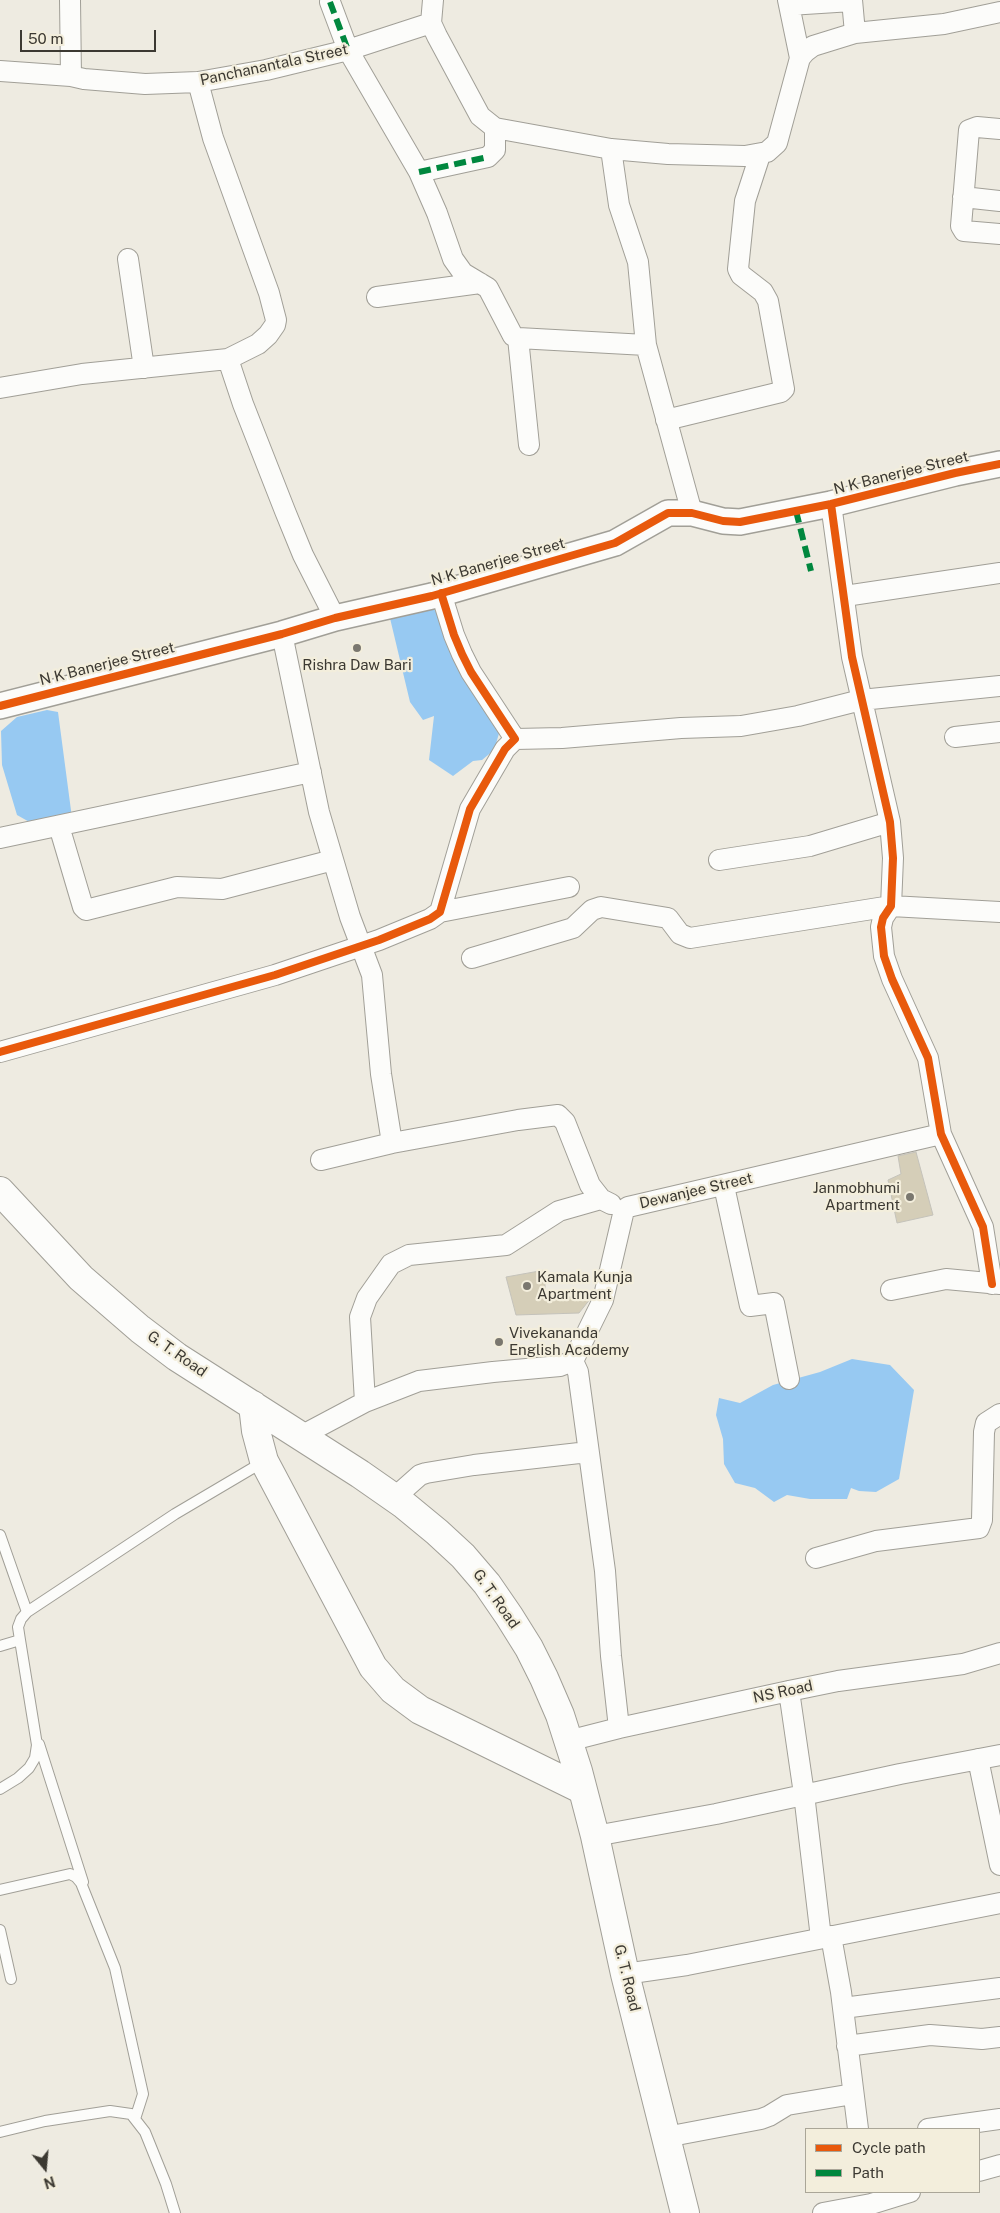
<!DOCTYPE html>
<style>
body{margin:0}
#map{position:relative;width:1000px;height:2213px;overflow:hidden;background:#eeebe1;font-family:"Public Sans",sans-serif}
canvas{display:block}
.legend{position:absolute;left:805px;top:2128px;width:175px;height:65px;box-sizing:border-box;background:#f3eedc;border:1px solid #aaa698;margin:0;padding:6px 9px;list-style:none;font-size:15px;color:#3c3932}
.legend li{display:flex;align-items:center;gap:10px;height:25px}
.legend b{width:25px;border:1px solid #aaa698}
.north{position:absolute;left:20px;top:2143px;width:50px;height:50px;-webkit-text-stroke:4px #f3eedc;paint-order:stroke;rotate:163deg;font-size:14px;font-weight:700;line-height:20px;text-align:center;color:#3c3932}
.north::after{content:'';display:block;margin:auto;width:18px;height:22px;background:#3c3932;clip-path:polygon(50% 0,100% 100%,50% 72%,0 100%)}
.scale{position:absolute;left:20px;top:30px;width:136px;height:22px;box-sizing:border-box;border:2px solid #3c3932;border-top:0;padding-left:6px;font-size:15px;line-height:18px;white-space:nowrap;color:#3c3932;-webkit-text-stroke:4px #f3eedc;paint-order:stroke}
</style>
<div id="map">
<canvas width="1000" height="2213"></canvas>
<ul class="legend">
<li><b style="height:6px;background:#e8590c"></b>Cycle path</li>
<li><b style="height:6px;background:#00873e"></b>Path</li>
</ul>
<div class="north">N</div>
<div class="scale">50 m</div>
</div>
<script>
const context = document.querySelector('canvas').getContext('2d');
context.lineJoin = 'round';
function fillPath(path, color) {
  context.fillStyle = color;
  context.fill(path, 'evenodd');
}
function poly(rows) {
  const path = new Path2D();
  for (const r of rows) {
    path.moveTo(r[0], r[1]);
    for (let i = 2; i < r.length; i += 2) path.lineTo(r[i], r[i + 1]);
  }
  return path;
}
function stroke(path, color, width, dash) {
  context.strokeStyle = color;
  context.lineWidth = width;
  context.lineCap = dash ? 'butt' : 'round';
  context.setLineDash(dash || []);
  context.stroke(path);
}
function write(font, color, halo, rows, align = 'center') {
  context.font = font + ' "Public Sans",sans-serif';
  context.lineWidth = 4.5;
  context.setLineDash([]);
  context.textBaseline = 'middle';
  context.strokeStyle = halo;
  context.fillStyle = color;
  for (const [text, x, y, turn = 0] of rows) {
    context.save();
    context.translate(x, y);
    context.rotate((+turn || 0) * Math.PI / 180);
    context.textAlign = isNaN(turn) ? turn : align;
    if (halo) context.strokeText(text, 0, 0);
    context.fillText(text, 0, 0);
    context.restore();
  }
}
fillPath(poly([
 [429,600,501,727,494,750,482,760,473,761,453,776,429,760,434,716,423,720,410,702,389,614],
 [47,710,58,712,72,818,33,824,17,815,2,765,1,731,17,717],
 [852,1359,890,1365,914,1390,899,1479,876,1492,859,1491,851,1488,847,1499,810,1499,787,1495,774,1502,755,1488,735,1483,724,1464,723,1439,716,1415,719,1398,740,1403,773,1385,820,1372]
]), '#97c9f2');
const building = poly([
 [916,1152,933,1215,897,1223,888,1180,901,1174,898,1156,916,1152],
 [545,1270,545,1296,591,1298,579,1313,516,1315,506,1277,545,1270]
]);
fillPath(building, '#d5ceb8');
stroke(building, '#c4c2ba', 1);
const service = poly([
 [0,1535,27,1612],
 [0,1646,20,1640],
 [39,1744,83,1882],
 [0,1789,18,1778,29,1768,35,1758,37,1745,20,1640,18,1627,21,1619,27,1612,175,1514,263,1462],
 [0,1890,70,1874,76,1877,81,1883,115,1968,143,2094,135,2119],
 [0,1930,11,1979],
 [0,2132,45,2121,110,2111,131,2114,145,2132,166,2184,175,2213]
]);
const minor = poly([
 [70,0,71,76],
 [788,0,800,58],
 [330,2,348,50,419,172,437,213,453,259,463,273,488,288,513,336,518,338,646,345],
 [789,5,852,1],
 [431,23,437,36,480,116,495,128,611,149,668,154,745,156,767,152,777,143,800,58,805,52,813,46,855,33,852,0],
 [855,33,944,24,1000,12],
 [0,71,71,76,84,79,145,84,198,82,266,70,348,50,431,23,433,0],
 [198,82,213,138,269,293,276,320,275,325,268,335,258,344,228,359],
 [1000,129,977,127,969,130,961,226,964,231,1000,234],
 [611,149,619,205,638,262,646,345,692,513],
 [419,172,488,157,495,150,495,128],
 [963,197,1000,201],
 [128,259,144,368],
 [377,297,480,283],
 [518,338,529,445],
 [0,388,82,374,228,359,243,404,285,511,303,555,335,618],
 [666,420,781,392,784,389,768,301,763,292,741,275,738,269,745,201,760,155],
 [831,504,852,657,890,822,893,858,891,906,883,918,881,927,884,956,892,979,928,1058,941,1134,983,1227,992,1284],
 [845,596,1000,573],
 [282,634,319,812,350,917,372,975,381,1074,392,1143],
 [955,737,1000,732],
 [515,739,562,738,681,728,741,726,798,716,861,700,1000,686],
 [59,826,83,907,86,910,177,887,222,889,333,860],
 [0,838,311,772],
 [719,860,810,846,890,822],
 [440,912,569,887],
 [472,958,573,928,592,910,601,907,668,918,680,934,690,938,891,906,1000,912],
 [0,1052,275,975,379,940,430,919,440,912,470,809,505,749,515,739,471,672,462,654,454,635,441,593],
 [321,1160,392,1143,518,1120,558,1115,565,1122,590,1185,601,1199,611,1204],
 [724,1186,750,1306,774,1303,789,1379],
 [891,1290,946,1279,1000,1284],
 [573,1361,578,1372,605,1571,611,1656,619,1728],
 [365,1402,360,1317,367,1298,391,1264,409,1255,506,1245,559,1211,601,1199],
 [299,1437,365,1402,419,1381,493,1372,560,1366,573,1361,603,1300,624,1210,628,1207,941,1134],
 [394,1498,420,1475,426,1473,474,1465,588,1452],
 [816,1558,876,1541,979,1528,982,1520,984,1432,986,1423,1000,1414],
 [789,1691,804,1794,821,1938],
 [568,1741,619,1728,789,1691,838,1681,963,1664,1000,1653],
 [978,1759,1000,1865],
 [595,1836,716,1814,900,1774,1000,1755],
 [831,1936,841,1992,858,2129],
 [625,1974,687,1965,1000,1903],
 [843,2008,1000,1988],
 [847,2046,930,2035,982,2039,1000,2037],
 [928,2129,1000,2119],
 [666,2137,761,2119,769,2116,787,2105,853,2094],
 [979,2171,1000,2165],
 [823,2213,871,2204,910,2192]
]);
const tertiary = poly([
 [0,706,282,634,335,618,432,596,615,543,668,513,692,513,723,521,740,522,831,504,955,473,1000,464]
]);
const primary = poly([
 [0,1191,81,1278,140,1329,177,1357,360,1474,403,1504,437,1532,463,1556,487,1584,509,1616,529,1648,544,1678,560,1715,578,1771,595,1836,625,1974,685,2213],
 [253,1405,256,1431,264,1461,373,1667,393,1690,420,1710,583,1790]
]);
stroke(service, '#a19f97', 12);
stroke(minor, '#a19f97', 22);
stroke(tertiary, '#a19f97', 28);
stroke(primary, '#a19f97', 30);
stroke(service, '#fcfcfa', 10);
stroke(minor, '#fcfcfa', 20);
stroke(tertiary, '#fcfcfa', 25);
stroke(primary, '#fcfcfa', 28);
stroke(poly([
 [330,2,348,50],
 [419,172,488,157],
 [796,511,811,571]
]), '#00873e', 6, [12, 6]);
stroke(poly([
 [831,504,852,657,890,822,893,858,891,906,883,918,881,927,884,956,892,979,928,1058,941,1134,983,1227,992,1284],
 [0,706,282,634,335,618,432,596,615,543,668,513,692,513,723,521,740,522,831,504,955,473,1000,464],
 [0,1052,275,975,379,940,430,919,440,912,470,809,505,749,515,739,471,672,462,654,454,635,441,593]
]), '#e8590c', 8);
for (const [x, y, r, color] of [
 [357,648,5,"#7a776f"],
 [910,1197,5,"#7a776f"],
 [527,1286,5,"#7a776f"],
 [499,1342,5,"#7a776f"]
]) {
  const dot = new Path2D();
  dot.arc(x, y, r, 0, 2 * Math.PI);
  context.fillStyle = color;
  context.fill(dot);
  stroke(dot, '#f3eedc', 2);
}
write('15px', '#3c3932', '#f3eedc', [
 ["Panchanantala Street",274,65,-12],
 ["N K Banerjee Street",901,473,-14],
 ["N K Banerjee Street",498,562,-16],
 ["N K Banerjee Street",107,664,-14],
 ["Dewanjee Street",696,1191,-13],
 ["G. T. Road",177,1354,35],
 ["G. T. Road",496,1599,55],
 ["NS Road",783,1692,-12],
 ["G. T. Road",627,1978,76]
]);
write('15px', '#3c3932', '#f3eedc', [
 ["Rishra Daw Bari",357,665,"center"],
 ["Janmobhumi",900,1188,"right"],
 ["Apartment",900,1205,"right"],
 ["Kamala Kunja",537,1277],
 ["Apartment",537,1294],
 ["Vivekananda",509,1333],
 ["English Academy",509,1350]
], 'left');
</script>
